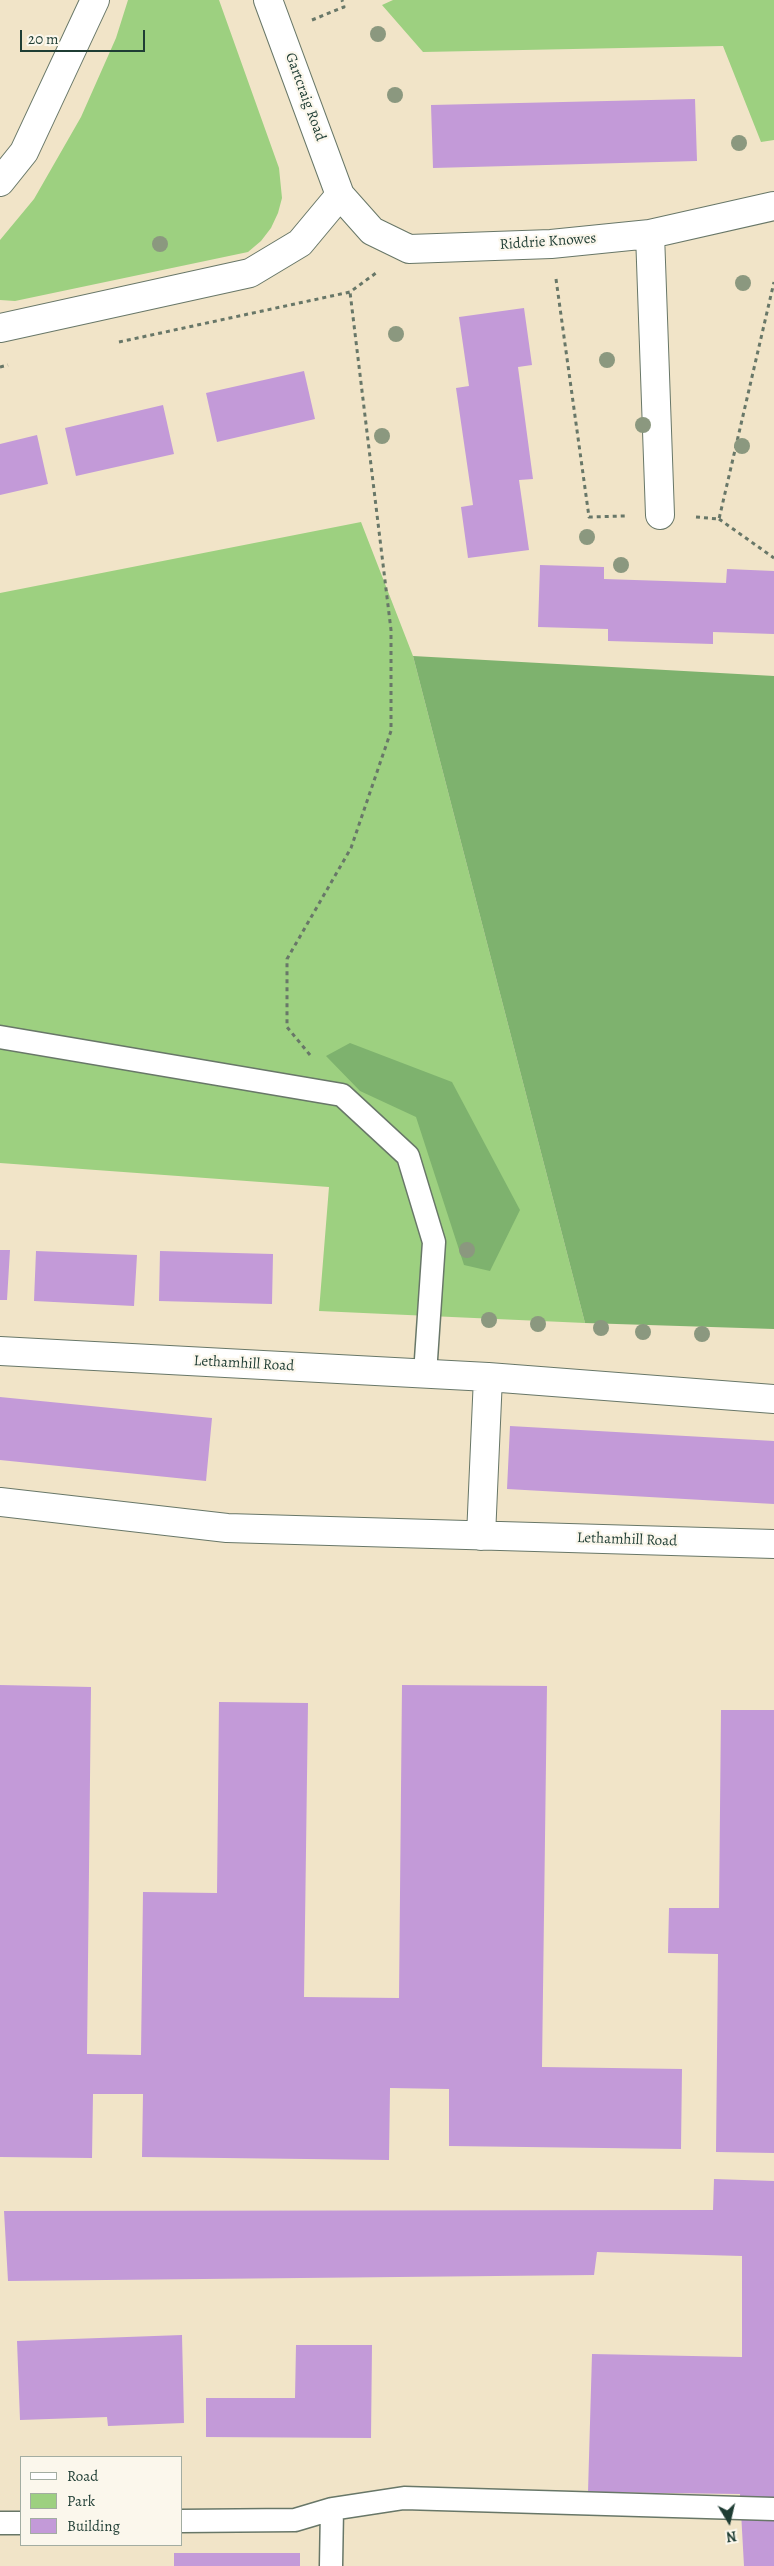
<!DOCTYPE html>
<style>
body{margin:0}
#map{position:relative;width:774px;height:2566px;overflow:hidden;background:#f1e4c8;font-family:Alegreya,serif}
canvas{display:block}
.legend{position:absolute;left:20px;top:2456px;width:162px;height:90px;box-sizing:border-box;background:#fbf7ec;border:1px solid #a3ada2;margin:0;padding:6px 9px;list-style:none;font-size:15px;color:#1f3d34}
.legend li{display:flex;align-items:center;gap:10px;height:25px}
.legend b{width:25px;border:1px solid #a3ada2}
.north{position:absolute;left:704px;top:2496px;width:50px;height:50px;-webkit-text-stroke:4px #fbf7ec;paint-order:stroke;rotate:171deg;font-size:14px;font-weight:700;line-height:20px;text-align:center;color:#1f3d34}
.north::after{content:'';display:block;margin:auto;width:18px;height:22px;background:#1f3d34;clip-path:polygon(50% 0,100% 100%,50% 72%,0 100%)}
.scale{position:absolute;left:20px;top:30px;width:125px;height:22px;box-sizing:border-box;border:2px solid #1f3d34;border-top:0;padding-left:6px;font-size:15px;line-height:18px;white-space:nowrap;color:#1f3d34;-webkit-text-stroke:4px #fbf7ec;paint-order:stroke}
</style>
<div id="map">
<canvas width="774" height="2566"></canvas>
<ul class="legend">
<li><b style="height:6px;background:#fff"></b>Road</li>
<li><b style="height:14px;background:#9dd080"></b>Park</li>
<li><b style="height:14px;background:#c39ad8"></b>Building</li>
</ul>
<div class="north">N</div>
<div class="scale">20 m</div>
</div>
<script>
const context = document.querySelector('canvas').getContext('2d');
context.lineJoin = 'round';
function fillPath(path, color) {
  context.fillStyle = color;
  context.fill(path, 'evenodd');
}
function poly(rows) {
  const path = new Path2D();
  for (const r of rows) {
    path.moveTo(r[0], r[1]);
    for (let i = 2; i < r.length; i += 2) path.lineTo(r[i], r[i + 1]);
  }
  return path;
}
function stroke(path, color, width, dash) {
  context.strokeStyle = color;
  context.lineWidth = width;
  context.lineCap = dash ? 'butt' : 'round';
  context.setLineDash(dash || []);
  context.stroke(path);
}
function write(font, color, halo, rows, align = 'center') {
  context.font = font + ' Alegreya,serif';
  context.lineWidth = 4.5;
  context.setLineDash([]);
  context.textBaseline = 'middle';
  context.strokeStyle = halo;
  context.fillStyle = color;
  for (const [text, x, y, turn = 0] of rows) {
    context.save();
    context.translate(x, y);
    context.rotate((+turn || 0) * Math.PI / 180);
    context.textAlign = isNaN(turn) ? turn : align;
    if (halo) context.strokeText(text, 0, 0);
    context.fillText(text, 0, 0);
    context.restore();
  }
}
fillPath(poly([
 [128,0,219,0,279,168,282,198,278,213,271,228,261,241,248,252,15,301,0,300,0,240,34,199,81,117,116,38],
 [393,0,774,0,774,140,761,142,723,46,423,52,382,5],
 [361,522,413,656,585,1323,319,1311,329,1187,0,1163,0,593]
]), '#9dd080');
fillPath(poly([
 [413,656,774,676,774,1329,585,1323],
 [350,1043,452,1082,520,1210,490,1271,464,1265,416,1117,360,1091,326,1056]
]), '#7eb26e');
fillPath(poly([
 [695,99,697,161,433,168,431,105],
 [524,308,532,365,518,367,533,479,519,480,529,550,468,558,461,507,473,505,456,388,469,386,459,317],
 [304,371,315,419,217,442,206,393],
 [163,405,174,454,76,476,65,428],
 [37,435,48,484,0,495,0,444],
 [540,565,604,567,604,579,726,583,727,569,774,571,774,634,713,632,713,644,608,641,608,629,538,627],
 [0,1250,10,1250,7,1300,0,1300],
 [36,1251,137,1255,134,1306,34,1301],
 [160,1251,273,1254,272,1304,159,1301],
 [0,1397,212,1418,206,1481,0,1460],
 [510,1426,774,1441,774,1504,507,1489],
 [0,1685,91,1687,87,2054,141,2055,143,1892,217,1893,219,1702,308,1703,304,1997,399,1998,402,1685,547,1686,542,2067,682,2069,681,2149,449,2146,449,2089,390,2088,389,2160,142,2157,143,2094,93,2094,92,2158,0,2157],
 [721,1710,774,1710,774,2153,716,2152,718,1954,668,1953,669,1908,719,1908],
 [714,2179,774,2181,774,2566,744,2566,740,2494,588,2492,592,2354,742,2357,742,2256,597,2252,594,2275,8,2281,4,2211,713,2210],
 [182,2335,184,2423,108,2426,107,2417,20,2420,17,2341],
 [296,2345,372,2345,371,2438,206,2437,206,2398,295,2398],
 [174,2553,300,2553,300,2566,174,2566]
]), '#c39ad8');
const service = poly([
 [0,1037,342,1095,408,1156,434,1242,425,1374],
 [181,2521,295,2520,332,2509,404,2498,774,2509],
 [0,2523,21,2523],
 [331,2566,332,2509]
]);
const minor = poly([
 [268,0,340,195,372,231,409,249,551,244,650,234,774,206],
 [650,234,660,515],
 [0,328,250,273,300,243,340,195],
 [0,1351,488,1377,774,1399],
 [0,1502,227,1528,774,1544],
 [481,1536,488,1377]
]);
const tertiary = poly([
 [0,182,24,152,95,0]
]);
stroke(service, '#687768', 25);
stroke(minor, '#687768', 30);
stroke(tertiary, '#687768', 30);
stroke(poly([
 [312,20,344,7,342,0],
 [556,279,589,517,625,516],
 [119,342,350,292,376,273],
 [0,367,8,365],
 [696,517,719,519,774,282],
 [719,519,774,558],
 [310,1055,287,1027,287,959,351,848,391,731,391,630,350,292]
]), '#687768', 3, [4, 4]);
stroke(service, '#fff', 22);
stroke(minor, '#fff', 28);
stroke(tertiary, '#fff', 28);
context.fillStyle = '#8b987f';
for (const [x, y] of [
 [378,34],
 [395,95],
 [739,143],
 [160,244],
 [743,283],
 [396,334],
 [607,360],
 [643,425],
 [382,436],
 [742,446],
 [587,537],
 [621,565],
 [467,1250],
 [489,1320],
 [538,1324],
 [601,1328],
 [643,1332],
 [702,1334]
]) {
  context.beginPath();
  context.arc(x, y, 8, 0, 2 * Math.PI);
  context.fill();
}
write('15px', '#1f3d34', '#fbf7ec', [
 ["Gartcraig Road",305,97,70],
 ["Riddrie Knowes",548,242,-4],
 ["Lethamhill Road",244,1364,3],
 ["Lethamhill Road",627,1540,2]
]);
</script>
